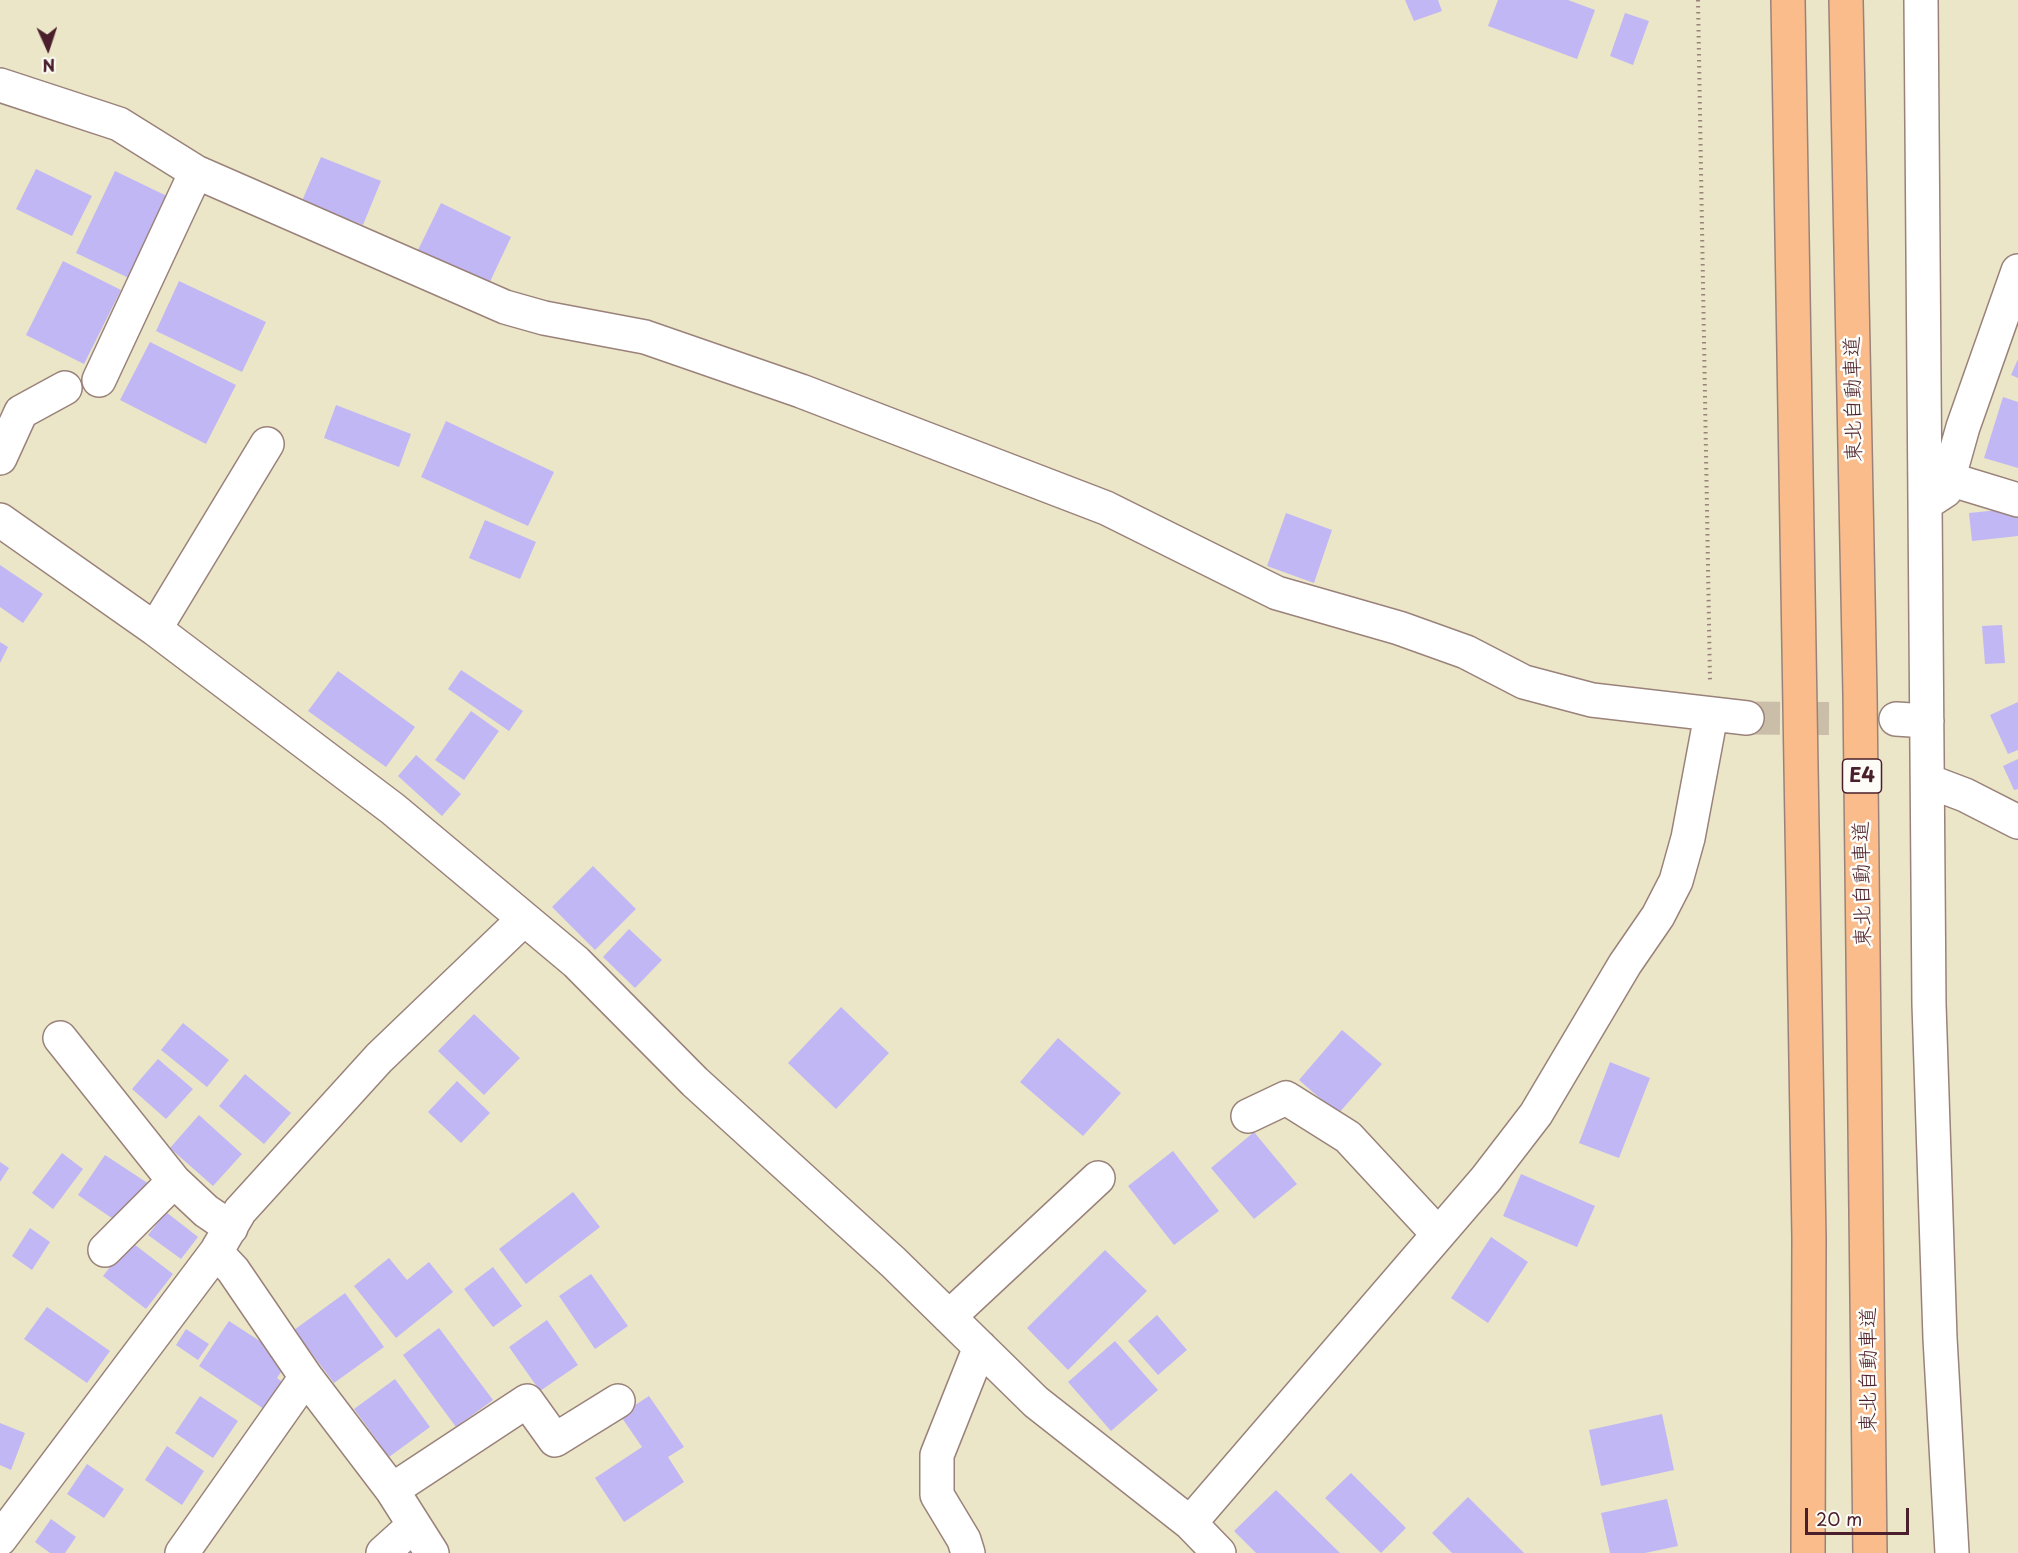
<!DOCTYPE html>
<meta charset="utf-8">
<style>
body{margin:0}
#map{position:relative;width:2018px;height:1553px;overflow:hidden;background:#ebe6c8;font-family:"Playpen Sans",sans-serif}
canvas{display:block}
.north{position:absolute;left:18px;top:18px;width:60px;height:60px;-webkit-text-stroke:4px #fdfcf7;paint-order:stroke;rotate:177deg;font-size:16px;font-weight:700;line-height:24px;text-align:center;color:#4a1f2b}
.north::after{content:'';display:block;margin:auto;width:21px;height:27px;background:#4a1f2b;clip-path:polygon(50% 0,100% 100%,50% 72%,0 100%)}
.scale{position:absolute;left:1805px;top:1508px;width:104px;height:27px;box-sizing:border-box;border:3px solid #4a1f2b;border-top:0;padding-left:8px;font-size:18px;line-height:21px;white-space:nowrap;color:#4a1f2b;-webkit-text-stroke:4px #fdfcf7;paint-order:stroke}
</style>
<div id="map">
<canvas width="2018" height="1553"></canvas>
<div class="north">N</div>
<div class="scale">20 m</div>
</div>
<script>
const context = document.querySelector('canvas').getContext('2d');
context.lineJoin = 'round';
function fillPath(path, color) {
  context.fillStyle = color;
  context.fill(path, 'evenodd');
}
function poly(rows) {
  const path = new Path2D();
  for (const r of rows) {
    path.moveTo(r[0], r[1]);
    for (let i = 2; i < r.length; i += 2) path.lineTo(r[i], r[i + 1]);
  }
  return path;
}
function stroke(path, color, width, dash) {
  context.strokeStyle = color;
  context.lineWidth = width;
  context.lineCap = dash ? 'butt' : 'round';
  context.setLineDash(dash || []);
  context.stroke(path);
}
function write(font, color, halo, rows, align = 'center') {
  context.font = font + ' "Playpen Sans","Klee One",sans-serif';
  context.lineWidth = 5;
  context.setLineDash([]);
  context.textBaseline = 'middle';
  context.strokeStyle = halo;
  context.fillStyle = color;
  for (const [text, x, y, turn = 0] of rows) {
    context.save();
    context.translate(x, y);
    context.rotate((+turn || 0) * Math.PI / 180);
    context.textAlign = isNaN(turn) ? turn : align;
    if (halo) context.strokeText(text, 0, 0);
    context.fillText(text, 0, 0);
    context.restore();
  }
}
fillPath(poly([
 [1405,0,1438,0,1442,11,1414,21],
 [1498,0,1568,0,1595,10,1577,59,1488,26],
 [1625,13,1649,21,1633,65,1610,56],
 [321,157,381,181,363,225,302,201],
 [36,169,92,196,72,236,16,209],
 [115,171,171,198,133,280,76,253],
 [441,203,511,237,488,286,417,252],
 [63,261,121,290,84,364,26,335],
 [179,281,266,322,242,372,156,331],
 [150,342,236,385,206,444,120,400],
 [2018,359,2018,378,2011,375],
 [2003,397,2018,402,2018,468,1984,458],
 [336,405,411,434,399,467,324,438],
 [446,421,554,472,528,526,421,477],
 [2018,508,2018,536,1972,541,1969,513],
 [1286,513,1332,530,1314,583,1267,566],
 [485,520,536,542,520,579,469,558],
 [0,565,43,594,23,623,0,607],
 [2002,625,2005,663,1985,664,1982,626],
 [0,642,8,647,0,663],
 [461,670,523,711,509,731,448,689],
 [338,671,415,727,386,767,308,711],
 [2018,702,2018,750,2008,754,1990,715],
 [471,711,499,731,464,780,435,760],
 [416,755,461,794,442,816,398,776],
 [2018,759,2018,789,2014,790,2003,766],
 [593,866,636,909,595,950,552,907],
 [629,929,662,960,635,988,603,957],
 [841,1007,889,1053,836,1109,788,1063],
 [474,1014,520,1058,484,1095,438,1051],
 [183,1023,229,1060,207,1087,161,1050],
 [1342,1030,1382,1064,1338,1114,1299,1080],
 [1058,1038,1121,1093,1083,1136,1020,1082],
 [158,1059,193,1089,166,1119,132,1089],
 [1610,1062,1650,1078,1619,1158,1579,1143],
 [245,1074,291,1113,264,1144,219,1106],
 [457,1081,490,1113,461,1143,428,1112],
 [199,1115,242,1154,213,1186,170,1148],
 [1254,1132,1297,1184,1254,1219,1211,1168],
 [1173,1151,1219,1211,1174,1245,1128,1186],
 [62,1153,83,1169,53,1209,32,1193],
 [105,1155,149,1184,122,1225,78,1195],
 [0,1162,9,1168,0,1182],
 [1521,1174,1595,1206,1577,1247,1503,1216],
 [573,1192,600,1227,526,1284,499,1249],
 [166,1212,198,1237,181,1259,148,1235],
 [30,1228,50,1242,32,1270,12,1256],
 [1491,1237,1528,1262,1488,1323,1451,1298],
 [130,1241,173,1274,146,1309,103,1276],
 [1105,1250,1147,1291,1068,1370,1027,1328],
 [389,1258,407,1280,429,1262,453,1292,396,1338,354,1286],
 [493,1267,522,1306,493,1327,464,1289],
 [591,1274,628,1326,595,1349,559,1296],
 [345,1293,384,1347,334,1383,294,1330],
 [47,1307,110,1351,87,1383,24,1339],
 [1157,1315,1187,1350,1158,1375,1128,1341],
 [547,1320,578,1365,540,1391,509,1347],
 [229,1321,289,1360,277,1378,288,1386,270,1413,199,1366],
 [439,1328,493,1400,456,1427,403,1355],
 [186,1329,209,1344,198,1360,176,1345],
 [1115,1341,1158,1390,1111,1431,1068,1382],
 [395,1379,430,1427,389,1457,354,1409],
 [200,1396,238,1421,213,1458,175,1433],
 [649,1396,684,1447,668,1457,684,1482,624,1522,595,1478,642,1447,620,1415],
 [1662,1414,1674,1470,1601,1486,1589,1430],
 [0,1423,25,1433,11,1470,0,1465],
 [167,1446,204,1471,182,1505,145,1480],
 [87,1464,124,1489,104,1518,67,1494],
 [1351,1473,1406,1528,1381,1553,1325,1498],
 [1276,1490,1340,1553,1256,1553,1234,1531],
 [1468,1497,1524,1553,1452,1553,1432,1533],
 [1667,1499,1678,1546,1645,1553,1610,1553,1601,1513],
 [51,1519,76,1537,65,1553,50,1553,35,1542]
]), '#c1b7f4');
stroke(poly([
 [1747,718,1896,719]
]), '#cbbea9', 33, [33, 16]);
const minor = poly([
 [1921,0,1929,1004,1940,1338,1952,1553],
 [0,85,119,124,196,172,505,307,544,318,645,337,801,391,1106,508,1277,593,1399,628,1466,652,1524,682,1592,700,1747,718],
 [99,380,196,172],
 [0,458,21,412,65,388],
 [1949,479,2018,500],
 [1925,504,1945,491,1963,427,2018,271],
 [0,520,155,629,393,809,576,962,695,1082,893,1262,1036,1402,1190,1523,1219,1553],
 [155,629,267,444],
 [1896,719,1927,721],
 [1928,781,1965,795,2018,822],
 [60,1038,174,1181,206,1211,231,1228],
 [1248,1116,1286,1098,1348,1137,1438,1234],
 [105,1250,174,1181],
 [949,1317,1098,1178],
 [392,1490,527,1401,555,1440,618,1401],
 [1190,1523,1486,1179,1536,1114,1625,964,1658,916,1676,881,1688,838,1711,715],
 [0,1539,216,1252],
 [182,1553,306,1377],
 [383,1553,414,1525],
 [432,1553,392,1490,306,1377,233,1270,216,1252,240,1211,379,1058,524,919],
 [968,1553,964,1540,937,1495,937,1455,980,1347]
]);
const motorway = poly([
 [1788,0,1809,1237,1808,1553],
 [1846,0,1860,695,1870,1553]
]);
stroke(minor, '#9a827a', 36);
stroke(motorway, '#9a827a', 36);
stroke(poly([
 [1698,0,1710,680]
]), '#9a827a', 4, [1.5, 4.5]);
stroke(minor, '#fff', 33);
stroke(motorway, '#f9bc8a', 33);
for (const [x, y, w] of [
 [1862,776,39]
]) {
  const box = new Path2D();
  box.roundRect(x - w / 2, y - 17, w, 34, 4.5);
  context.fillStyle = '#fdfcf7';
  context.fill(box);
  stroke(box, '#4a1f2b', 1.5);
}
write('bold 20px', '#4a1f2b', null, [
 ["E4",1862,776]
]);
write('21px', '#4a1f2b', '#fdfcf7', [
 ["東北自動車道",1854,399,-91],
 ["東北自動車道",1863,884,-91],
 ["東北自動車道",1869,1370,-90]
]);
</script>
